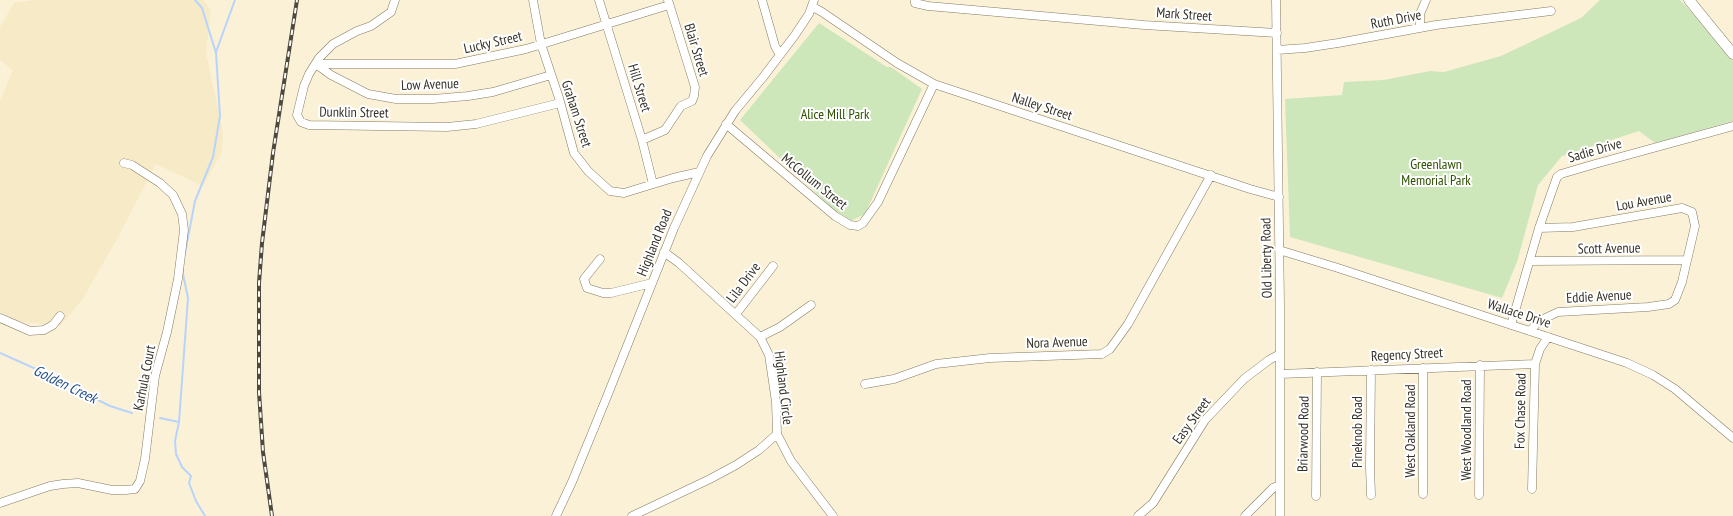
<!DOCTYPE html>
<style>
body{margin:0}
canvas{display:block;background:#fbf1d7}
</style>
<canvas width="1733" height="516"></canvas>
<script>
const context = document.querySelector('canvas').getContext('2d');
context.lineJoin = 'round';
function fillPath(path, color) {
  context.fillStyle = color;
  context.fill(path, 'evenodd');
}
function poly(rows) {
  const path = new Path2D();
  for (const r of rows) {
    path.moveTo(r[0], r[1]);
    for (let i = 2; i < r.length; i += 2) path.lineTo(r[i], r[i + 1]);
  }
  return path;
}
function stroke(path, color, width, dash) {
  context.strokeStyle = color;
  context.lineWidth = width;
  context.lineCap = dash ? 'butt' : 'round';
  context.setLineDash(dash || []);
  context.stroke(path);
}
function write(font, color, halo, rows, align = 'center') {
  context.font = font + ' "PT Sans Narrow",sans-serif';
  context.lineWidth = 4;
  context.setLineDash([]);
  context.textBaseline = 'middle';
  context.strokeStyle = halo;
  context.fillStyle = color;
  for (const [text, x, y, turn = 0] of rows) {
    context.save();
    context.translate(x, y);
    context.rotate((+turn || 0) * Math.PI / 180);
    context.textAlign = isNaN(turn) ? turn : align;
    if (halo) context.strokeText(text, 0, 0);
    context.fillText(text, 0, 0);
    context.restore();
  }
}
fillPath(poly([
 [33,0,203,0,211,10,206,53,223,132,222,152,203,186,156,164,117,239,82,300,60,326,15,321,0,312,0,101,13,70,0,60,0,27,14,3]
]), '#f6eac7');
fillPath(poly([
 [1600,0,1680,0,1705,26,1733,61,1733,121,1655,143,1639,131,1562,156,1538,185,1517,262,1502,298,1290,237,1285,99,1342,95,1344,82,1384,80,1430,71,1444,72,1501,56,1581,18],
 [819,23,887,67,891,67,922,89,865,214,851,221,832,208,740,120]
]), '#cde7ba');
stroke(poly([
 [216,52,235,0],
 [185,253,195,201,213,157,220,116,216,53,202,8,195,0],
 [183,265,183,274,188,298,179,422,175,441,176,454,182,467,191,476,189,483,196,501,205,516],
 [0,353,36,369,110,406,132,413],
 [160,418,179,422]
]), '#b8d4fb', 2);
const street = poly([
 [395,0,391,12,371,26,357,31,333,44,319,58,309,74,304,86,297,115,301,122,309,125,447,127,476,124,560,103],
 [533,0,541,44,559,98,574,153,588,171,610,191,624,193,673,178,699,172],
 [599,0,642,140,653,184],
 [762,0,775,46,780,55],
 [915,0,915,3,928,6,1144,25,1277,33],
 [1276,0,1280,304,1280,516],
 [813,7,822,12,897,63,934,84,1250,189,1279,197],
 [1420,28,1420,14,1426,0],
 [1277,50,1305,48,1338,43,1436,25,1551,11],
 [316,64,455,64,526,49,669,5],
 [316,64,331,75,368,94,396,99,433,99,468,96,493,92,551,75],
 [726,124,835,216,850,225,858,226,863,223,878,202,934,84],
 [642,140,665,130,681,106,692,101,694,96,695,87,668,0],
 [1279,250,1338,268,1627,363,1653,375,1675,389,1733,438],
 [600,259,584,279,587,288,603,293,611,293,652,283],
 [1530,261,1687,260],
 [736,314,773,266],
 [0,318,30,331,44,330,53,325,60,316],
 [1511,325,1539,228,1557,177,1561,174,1595,164,1733,126],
 [1530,331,1539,321,1558,312,1648,307,1669,304,1675,300,1682,282,1695,226,1692,212,1682,208,1573,227,1539,228],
 [760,337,780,327,811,305],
 [1423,368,1423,494],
 [1280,374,1535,364],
 [865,384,894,379,936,364,990,358,1102,354,1110,349,1128,324,1211,175],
 [777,434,791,461,833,516],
 [1532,489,1535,364,1540,349,1548,337],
 [1371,495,1370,467,1371,370],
 [1479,495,1480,365],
 [1316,496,1317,372],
 [0,503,50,486,63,484,78,483,112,490,126,490,135,489,140,481,145,459,155,376,167,332,178,279,184,230,182,214,173,195,160,183,132,165,124,163],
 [556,516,572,482,606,399,674,228,707,156,735,111,764,76,795,35,809,14,814,0],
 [632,516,710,479,736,465,759,450,777,434,776,402,769,355,760,337,679,263,664,252],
 [1138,516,1153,503,1205,420,1244,379,1269,360,1280,354],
 [1245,516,1273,488,1280,485]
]);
const secondary = poly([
 [1689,0,1733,54]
]);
stroke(street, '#847b63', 9);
stroke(secondary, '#847b63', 11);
stroke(street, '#fff', 8);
stroke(secondary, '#fff', 10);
const rail = poly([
 [272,516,263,452,259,392,259,283,262,243,273,153,297,0]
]);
stroke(rail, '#4d493d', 4);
stroke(rail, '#fff', 2, [5.5]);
write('14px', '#353127', '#fff', [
 ["Mark Street",1184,15,4],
 ["Ruth Drive",1396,20,-11],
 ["Lucky Street",493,43,-13],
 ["Blair Street",696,50,73],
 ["Low Avenue",430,85,-2],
 ["Hill Street",639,88,73],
 ["Nalley Street",1042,107,18],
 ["Dunklin Street",354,113,1],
 ["Graham Street",576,114,72],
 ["Sadie Drive",1595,151,-16],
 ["McCollum Street",814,182,39],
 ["Lou Avenue",1644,202,-10],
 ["Highland Road",655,243,-68],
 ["Scott Avenue",1609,249,-1],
 ["Old Liberty Road",1267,258,-91],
 ["Lila Drive",744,283,-53],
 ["Eddie Avenue",1599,297,-3],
 ["Wallace Drive",1519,314,18],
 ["Nora Avenue",1057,343,-2],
 ["Regency Street",1407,355,-3],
 ["Karhula Court",145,378,-79],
 ["Highland Circle",783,388,83],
 ["Fox Chase Road",1521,411,-89],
 ["Easy Street",1192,421,-54],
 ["West Woodland Road",1467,430,-90],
 ["West Oakland Road",1411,431,-90],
 ["Pineknob Road",1358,432,-90],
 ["Briarwood Road",1304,434,-89]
]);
write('14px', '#2d4f00', '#fff', [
 ["Alice Mill Park",835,115],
 ["Greenlawn",1436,165],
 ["Memorial Park",1436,181]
]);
write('italic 15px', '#27528d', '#fff', [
 ["Golden Creek",65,385,26]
]);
</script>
